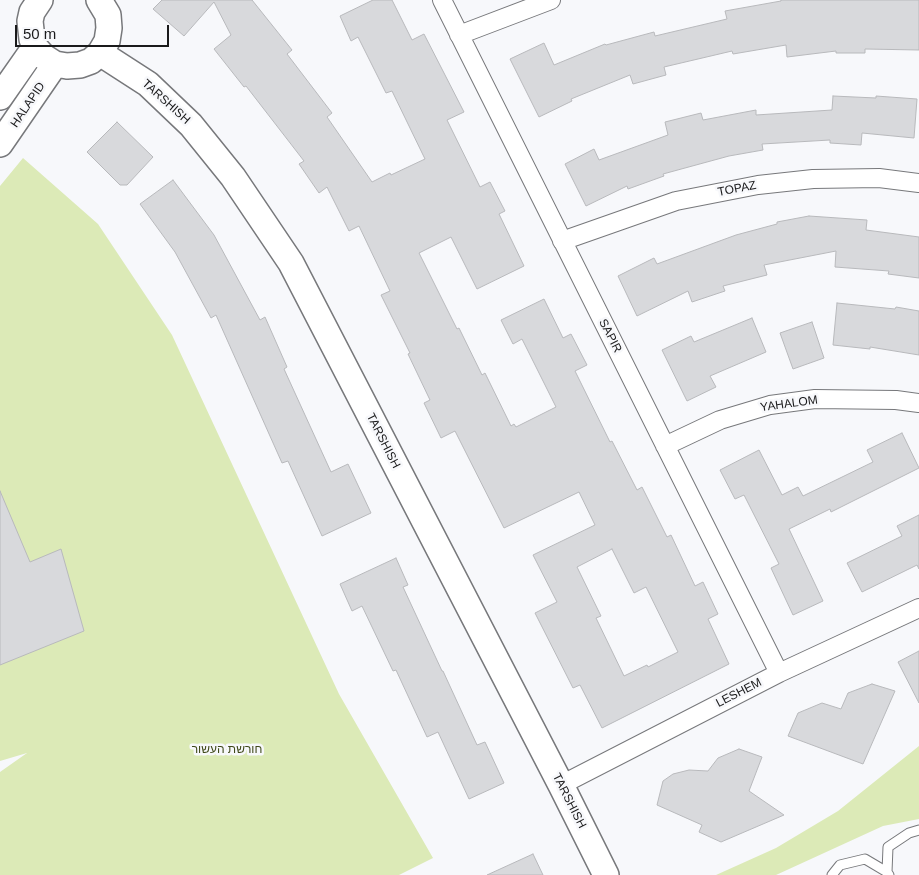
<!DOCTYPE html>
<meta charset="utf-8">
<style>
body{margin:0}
#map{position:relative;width:919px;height:875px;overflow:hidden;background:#f7f8fb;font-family:Arial,sans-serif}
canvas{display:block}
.scale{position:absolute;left:15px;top:25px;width:154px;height:22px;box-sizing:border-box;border:2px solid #1a1a1b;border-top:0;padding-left:6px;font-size:15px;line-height:18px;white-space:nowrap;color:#1a1a1b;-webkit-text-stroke:4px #f7f8fb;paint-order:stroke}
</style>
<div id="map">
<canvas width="919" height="875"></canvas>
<div class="scale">50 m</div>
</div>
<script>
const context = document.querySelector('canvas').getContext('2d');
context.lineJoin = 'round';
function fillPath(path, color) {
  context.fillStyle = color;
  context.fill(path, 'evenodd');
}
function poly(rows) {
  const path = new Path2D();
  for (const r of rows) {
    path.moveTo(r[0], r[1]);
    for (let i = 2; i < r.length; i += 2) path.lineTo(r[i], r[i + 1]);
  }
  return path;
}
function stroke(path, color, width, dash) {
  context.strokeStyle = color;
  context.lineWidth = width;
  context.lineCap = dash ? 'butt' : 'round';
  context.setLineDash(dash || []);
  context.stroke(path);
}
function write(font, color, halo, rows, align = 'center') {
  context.font = font + ' Arial,Heebo,sans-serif';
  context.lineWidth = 5;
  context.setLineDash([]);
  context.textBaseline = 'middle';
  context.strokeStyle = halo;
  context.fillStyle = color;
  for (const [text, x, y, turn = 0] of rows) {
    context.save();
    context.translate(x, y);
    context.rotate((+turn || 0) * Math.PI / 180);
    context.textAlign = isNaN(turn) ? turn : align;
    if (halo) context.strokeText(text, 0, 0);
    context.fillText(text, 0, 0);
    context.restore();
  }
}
fillPath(poly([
 [23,158,98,224,172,335,339,694,433,858,399,875,0,875,0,772,27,753,0,761,0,186],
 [919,746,919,819,883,826,776,875,716,875,776,848,838,811]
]), '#dceab7');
const building = poly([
 [162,0,252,0,292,50,287,54,332,113,327,117,372,182,390,173,391,175,425,159,392,91,386,93,358,37,351,41,340,16,373,0,392,0,412,40,424,34,464,112,447,120,480,187,490,182,505,211,499,214,524,266,477,289,451,237,419,253,457,329,459,328,482,375,485,373,511,426,514,424,516,427,556,407,522,339,513,344,501,320,544,299,563,338,571,334,587,365,575,371,610,442,612,441,637,490,642,487,667,537,671,535,695,586,703,582,718,614,708,619,729,664,602,728,580,685,573,688,535,613,557,602,533,555,595,525,579,492,504,528,455,431,441,438,424,403,430,400,408,354,410,353,381,295,390,291,359,226,349,231,327,187,319,193,299,164,304,161,246,86,244,87,214,49,231,35,214,2,184,36,153,9,162,0],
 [612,549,634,593,646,587,678,652,648,667,647,665,624,676,596,618,601,616,577,567,612,549],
 [781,0,919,0,919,50,865,49,865,53,836,53,836,51,787,57,786,45,733,54,732,51,664,67,666,75,633,84,630,75,571,99,572,101,539,117,510,59,544,43,554,65,605,44,606,45,654,32,655,36,727,19,725,11,781,1,781,0],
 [833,96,876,98,876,96,917,99,914,138,862,133,861,145,830,143,830,140,762,144,763,150,729,156,663,174,664,176,628,189,627,186,586,206,565,164,594,149,599,160,668,135,665,122,701,113,703,120,756,110,756,115,832,110,833,96],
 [117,122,153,157,127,185,120,185,87,152,117,122],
 [173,180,214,235,260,320,265,317,287,367,284,369,331,472,348,464,371,513,322,536,288,461,282,463,216,315,211,318,175,252,140,204,173,180],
 [809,216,867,220,866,230,919,237,919,278,888,274,889,271,835,267,836,251,764,265,767,275,723,286,725,291,692,302,688,291,637,316,618,276,654,258,657,264,736,235,777,224,777,222,809,216],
 [837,303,895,309,896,307,919,311,919,355,870,347,870,349,833,345,837,303],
 [752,318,766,352,710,376,716,387,687,401,662,350,691,336,694,342,752,318],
 [812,322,824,358,793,369,780,333,812,322],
 [902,433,919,468,831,512,830,509,789,529,823,601,793,615,771,568,779,564,744,495,735,499,720,470,759,450,782,495,798,487,803,496,873,462,867,450,902,433],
 [0,491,30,562,61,549,84,631,0,665,0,491],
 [919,515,919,569,917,565,862,592,847,563,902,536,897,526,919,515],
 [396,558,408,585,403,587,442,671,443,671,477,745,485,742,504,783,469,799,438,732,427,737,396,670,393,671,362,606,352,611,340,584,396,558],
 [919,651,919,703,898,662,919,651],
 [872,684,895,691,863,764,788,736,798,713,822,703,841,709,848,693,872,684],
 [739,749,762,757,749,791,784,815,721,842,699,832,702,825,657,805,663,781,673,774,689,770,708,771,718,758,739,749],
 [533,854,543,875,487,875,533,854]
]);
fillPath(building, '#d8d9dc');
stroke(building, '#b8b9bc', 1);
const lane = poly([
 [887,872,888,847,909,833,919,830],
 [832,875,840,865,865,859,887,872,889,875]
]);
const street = poly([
 [442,0,779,673],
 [459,35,551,0],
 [562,241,676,201,758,185,813,179,879,178,919,183],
 [665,446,720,420,770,405,815,399,896,400,919,403],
 [561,785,779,673,919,608]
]);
const secondary = poly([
 [40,0,32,12,30,21,32,39,35,47,44,57,55,64,67,66,80,65,91,61,100,53,107,41,109,28,108,15,99,0],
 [100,53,148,84,191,125,233,177,291,263,561,785,606,875],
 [0,97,35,47],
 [0,144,55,64]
]);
stroke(lane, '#77787b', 11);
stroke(street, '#77787b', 20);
stroke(secondary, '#77787b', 28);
stroke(lane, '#fff', 9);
stroke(street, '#fff', 18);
stroke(secondary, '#fff', 25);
write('12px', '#1a1a1b', '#f7f8fb', [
 ["TARSHISH",166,102,42],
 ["HALAPID",28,105,-56],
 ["TOPAZ",737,189,-11],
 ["SAPIR",610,336,63],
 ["YAHALOM",789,404,-8],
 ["TARSHISH",383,441,63],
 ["LESHEM",739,693,-27],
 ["TARSHISH",569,801,63]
]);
write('12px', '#3f4919', '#f7f8fb', [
 ["חורשת העשור",227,750]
]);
</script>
